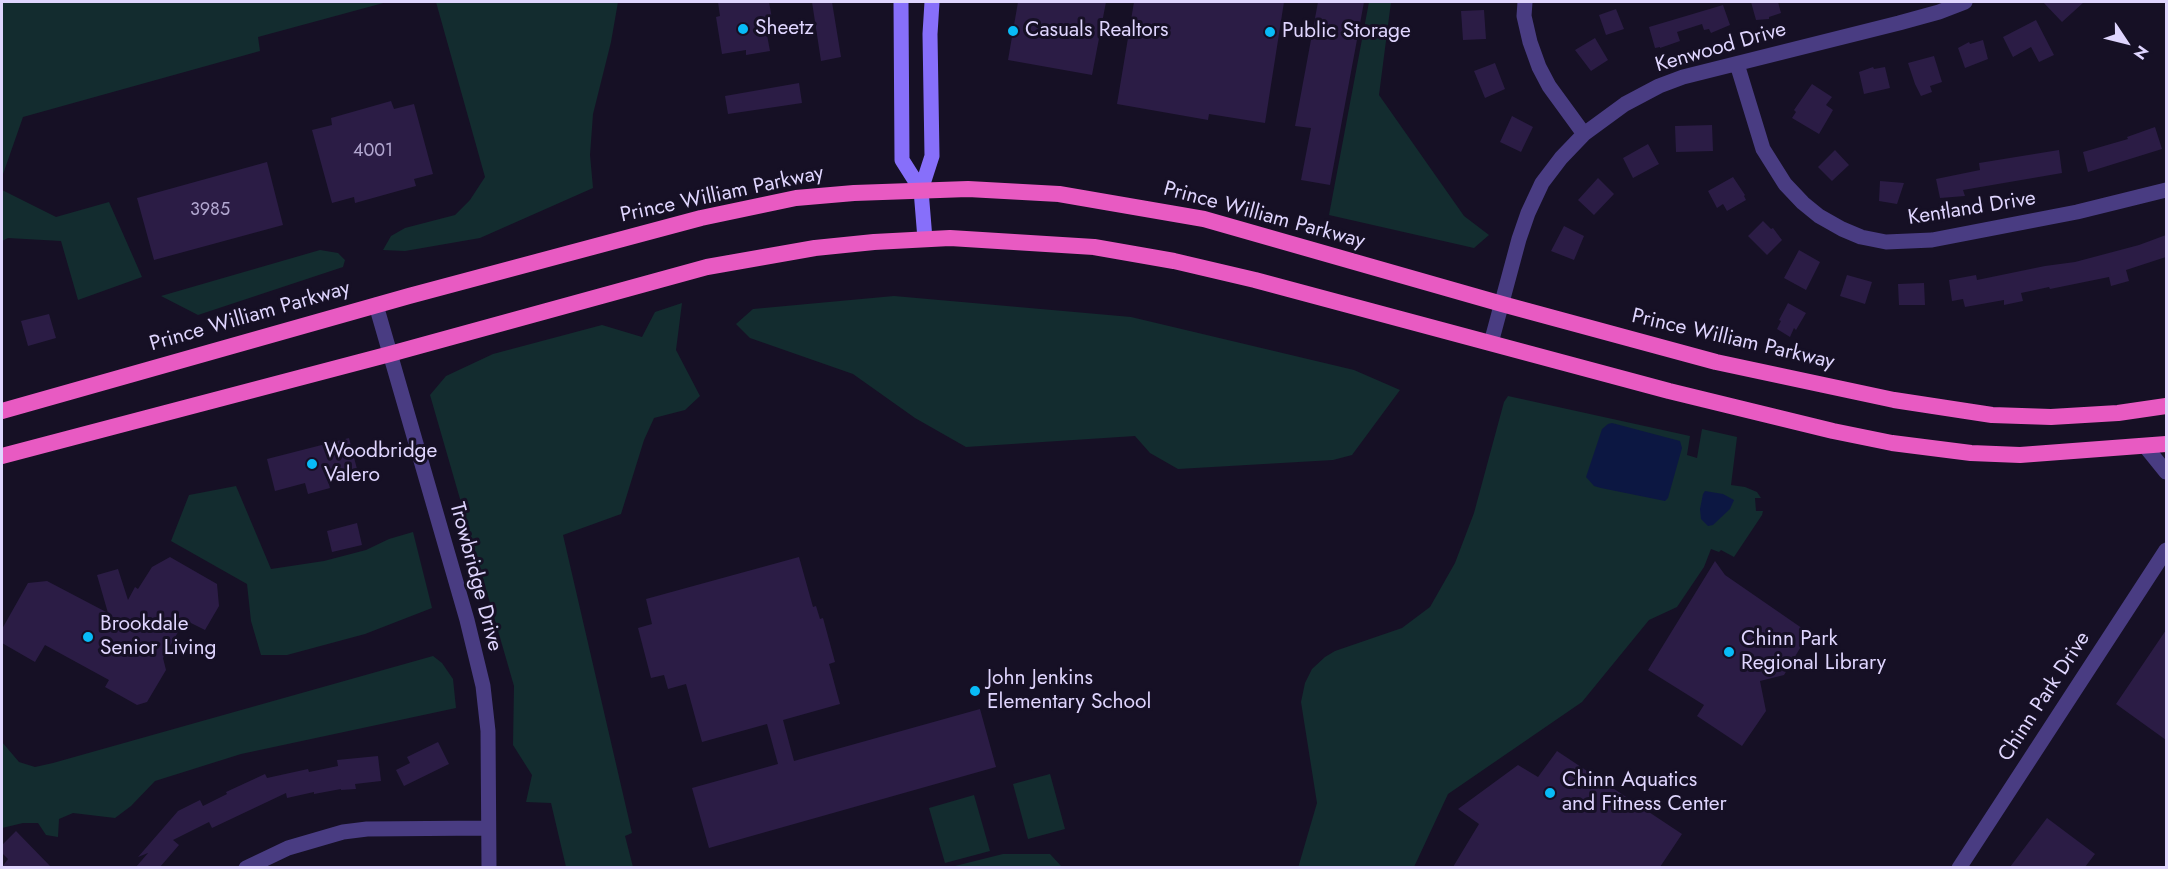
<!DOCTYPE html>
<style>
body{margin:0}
#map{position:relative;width:2168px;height:869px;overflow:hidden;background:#161025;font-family:Jost,sans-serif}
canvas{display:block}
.frame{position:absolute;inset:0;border:3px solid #dfd5fe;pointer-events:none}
.north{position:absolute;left:2096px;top:12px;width:60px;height:60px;-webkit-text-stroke:4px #161025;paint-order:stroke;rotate:125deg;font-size:16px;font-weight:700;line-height:24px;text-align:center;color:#dfd5fe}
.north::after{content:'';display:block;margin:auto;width:21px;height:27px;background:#dfd5fe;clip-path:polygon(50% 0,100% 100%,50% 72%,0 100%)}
</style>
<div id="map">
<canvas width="2168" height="869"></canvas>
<div class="frame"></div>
<div class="north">N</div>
</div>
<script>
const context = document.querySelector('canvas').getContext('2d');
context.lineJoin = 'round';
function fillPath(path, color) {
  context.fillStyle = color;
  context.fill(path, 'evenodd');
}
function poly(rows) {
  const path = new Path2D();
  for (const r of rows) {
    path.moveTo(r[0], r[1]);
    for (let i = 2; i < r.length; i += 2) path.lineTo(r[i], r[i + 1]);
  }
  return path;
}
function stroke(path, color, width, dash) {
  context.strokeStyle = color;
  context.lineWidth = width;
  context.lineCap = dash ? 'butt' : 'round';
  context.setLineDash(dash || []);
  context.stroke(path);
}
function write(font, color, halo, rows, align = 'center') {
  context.font = font + ' Jost,sans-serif';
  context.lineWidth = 6;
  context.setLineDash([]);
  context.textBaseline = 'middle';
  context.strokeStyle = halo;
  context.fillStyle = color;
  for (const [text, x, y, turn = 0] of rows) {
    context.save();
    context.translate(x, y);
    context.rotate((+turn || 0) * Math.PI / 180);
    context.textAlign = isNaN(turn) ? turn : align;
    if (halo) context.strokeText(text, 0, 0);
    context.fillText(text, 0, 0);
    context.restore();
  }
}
fillPath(poly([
 [2,2,387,2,258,37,260,51,23,117,2,177],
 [436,2,618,2,611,42,593,114,590,155,593,188,480,238,405,251,383,250,391,236,405,228,455,215,470,200,485,177],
 [1369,2,1391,2,1379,95,1464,216,1489,235,1474,248,1329,215],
 [2,190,56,217,109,202,142,277,78,300,61,241,8,238,2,241],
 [320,250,338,253,345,260,343,267,198,315,161,296],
 [894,296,1131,317,1354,370,1400,390,1352,455,1333,460,1178,469,1150,453,1135,436,966,447,915,418,853,374,750,338,736,324,753,309],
 [682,303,676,350,700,396,685,410,654,418,644,440,621,514,563,535,632,833,625,836,633,867,566,867,551,803,526,802,532,775,513,745,514,686,430,395,446,376,493,354,602,325,642,337,655,312],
 [1508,396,1690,436,1687,455,1697,458,1702,429,1737,437,1731,485,1745,487,1757,492,1761,498,1755,498,1756,511,1763,511,1762,515,1734,557,1721,550,1719,552,1711,549,1704,567,1677,607,1649,620,1582,702,1448,794,1414,867,1298,868,1317,803,1301,702,1305,683,1312,669,1325,657,1335,651,1402,628,1430,607,1455,563,1474,513,1504,402],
 [236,486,271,569,324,561,366,550,389,539,413,532,432,608,365,634,287,655,261,655,251,621,247,584,171,541,189,495],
 [433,656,442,663,453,679,456,708,241,754,155,781,131,806,115,818,73,813,59,819,58,837,46,835,38,823,23,823,2,828,2,742,19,762,35,767,53,763],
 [1050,774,1065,829,1028,839,1013,784],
 [974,795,990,851,945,863,929,808],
 [1003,854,1050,854,1062,867,951,867]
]), '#132c2f');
fillPath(poly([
 [1612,423,1680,441,1682,448,1668,498,1665,501,1601,488,1594,486,1586,477,1602,429,1608,424],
 [1705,491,1723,494,1734,500,1730,509,1713,525,1708,526,1701,519,1700,509,1703,494]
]), '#0c1742');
fillPath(poly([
 [718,2,769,2,773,24,768,24,770,34,767,35,770,51,746,55,746,50,722,54,716,17,720,16],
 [812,2,832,2,841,57,821,61],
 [1018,2,1106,2,1092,75,1008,60],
 [1134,2,1284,2,1265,123,1209,114,1208,120,1117,104],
 [1318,2,1364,2,1330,185,1301,180,1311,128,1295,126],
 [1751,2,1778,2,1781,13,1769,17,1769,19,1756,20],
 [2043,2,2084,2,2062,22],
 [1723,5,1730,25,1711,33,1709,29,1704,30,1702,24,1677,32,1680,41,1660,48,1660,47,1655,48,1649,27],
 [1616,9,1624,29,1606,35,1599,15],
 [1484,10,1486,39,1463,40,1461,11],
 [2036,20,2054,55,2039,62,2031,47,2013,57,2003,37],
 [1595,38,1608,60,1591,71,1575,50],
 [1983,40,1988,59,1965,68,1958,48,1969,42,1970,44],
 [1934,56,1942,82,1930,86,1932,92,1921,96,1915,84,1908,63],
 [1495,63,1505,89,1485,98,1474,71],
 [1873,67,1874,69,1885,67,1890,88,1864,94,1859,72],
 [799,83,802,103,728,114,725,96],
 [1812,84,1832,97,1826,105,1833,110,1819,134,1792,118,1796,112,1794,110],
 [391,101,394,109,414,104,433,174,414,179,416,186,355,203,354,197,332,203,312,130,332,125,331,118],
 [1512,116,1533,127,1521,152,1500,142],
 [1712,125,1713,151,1676,152,1675,126],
 [2155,127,2162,149,2088,172,2083,152,2128,139,2127,137],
 [1648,144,1659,164,1633,178,1623,158],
 [1835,150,1849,165,1832,181,1818,167],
 [2059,150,2062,173,1963,190,1965,196,1940,198,1936,179,1980,170,1979,163],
 [267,162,283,225,154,260,137,198],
 [1733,177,1745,195,1744,196,1746,200,1727,211,1723,204,1717,208,1708,191],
 [1598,178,1614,194,1594,215,1578,200],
 [1880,181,1904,183,1897,204,1879,201],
 [1763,221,1771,229,1773,228,1782,240,1767,255,1748,236],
 [1564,226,1584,236,1574,260,1551,251],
 [2166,235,2166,257,2126,270,2129,281,2111,286,2109,277,2050,289,2049,287,2021,293,2023,301,2004,305,2004,300,1965,307,1963,299,1952,301,1949,280,1976,275,1977,280,2045,266,2075,262,2139,245],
 [1799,250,1820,262,1806,290,1784,278],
 [1847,275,1872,282,1865,304,1840,296],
 [1924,283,1925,305,1899,305,1898,284],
 [1788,303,1806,313,1796,330,1794,328,1790,337,1777,329,1781,321,1779,320],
 [49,314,56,338,28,346,21,321],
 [349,438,357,469,327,478,330,488,308,494,305,483,275,491,267,459],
 [357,523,362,545,332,552,327,531],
 [170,557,217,584,219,606,205,630,185,620,163,658,166,670,147,702,137,705,105,687,109,680,45,645,35,662,2,643,2,629,28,583,47,581,108,613,97,575,118,569,128,600,135,587,138,589,152,567],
 [799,557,813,607,816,606,820,619,823,618,835,662,829,664,840,704,783,720,794,761,980,709,996,767,709,848,692,788,778,764,767,724,702,742,686,684,668,689,664,675,651,678,638,628,652,624,646,599],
 [1715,561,1725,575,1809,633,1784,675,1760,681,1766,711,1742,746,1697,716,1704,705,1648,670],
 [2166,630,2166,740,2116,704],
 [438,742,449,764,404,786,396,770,410,763,407,757],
 [1557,751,1682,834,1660,867,1453,867,1479,824,1458,809,1518,765,1538,777],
 [378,756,381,781,355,784,356,789,341,790,341,789,314,794,314,792,287,798,286,793,212,828,209,822,173,840,179,845,160,867,136,867,148,853,138,857,178,811,200,800,203,806,227,794,226,792,265,774,267,778,308,769,309,772,338,766,337,760],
 [2047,818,2095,854,2085,867,2010,867],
 [16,831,51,867,2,867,8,859,2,853,2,845]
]), '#2b1c45');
stroke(poly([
 [1525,2,1524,16,1530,42,1539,67,1549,86,1584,134],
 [1737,64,1763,149,1785,184,1803,203,1819,216,1842,229,1861,237,1886,242,1932,240,2077,212,2166,190],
 [376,305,467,620,483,686,488,731,489,868],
 [1491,343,1519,239,1528,213,1542,183,1561,158,1584,134,1625,104,1659,86,1683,77,1899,23,1939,12,1965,2],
 [2145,446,2166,472],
 [246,868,288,848,343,832,367,829,488,828],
 [1959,868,2166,550]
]), '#493c82', 15);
stroke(poly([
 [901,2,902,160,921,190],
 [925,239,921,190,932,156,930,34,932,2]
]), '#876ffa', 15);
stroke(poly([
 [2,411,409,296,701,218,796,198,854,193,968,189,1059,194,1204,219,1502,304,1716,362,1894,400,1992,415,2051,417,2118,413,2166,406],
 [2,456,390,354,707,267,815,248,874,242,950,238,1094,247,1174,261,1255,280,1669,391,1833,431,1892,443,1971,453,2020,455,2166,444]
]), '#e85ac2', 16);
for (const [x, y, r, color] of [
 [743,29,6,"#08bbf7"],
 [1013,31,6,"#08bbf7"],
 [1270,32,6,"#08bbf7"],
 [312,464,6,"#08bbf7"],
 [88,637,6,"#08bbf7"],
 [1729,652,6,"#08bbf7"],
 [975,691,6,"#08bbf7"],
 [1550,793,6,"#08bbf7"]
]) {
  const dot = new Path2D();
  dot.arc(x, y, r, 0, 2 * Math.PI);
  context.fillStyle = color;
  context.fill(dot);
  stroke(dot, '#161025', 2);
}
write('18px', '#b2a7d0', null, [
 ["4001",373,152],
 ["3985",210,211]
]);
write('21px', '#dfd5fe', '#161025', [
 ["Sheetz",755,29],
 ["Casuals Realtors",1025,31],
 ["Public Storage",1282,32],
 ["Woodbridge",324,452],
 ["Valero",324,476],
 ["Brookdale",100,625],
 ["Senior Living",100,649],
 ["Chinn Park",1741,640],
 ["Regional Library",1741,664],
 ["John Jenkins",987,679],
 ["Elementary School",987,703],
 ["Chinn Aquatics",1562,781],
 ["and Fitness Center",1562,805]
], 'left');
write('21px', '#dfd5fe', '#161025', [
 ["Kenwood Drive",1721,48,-16],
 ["Prince William Parkway",722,195,-12],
 ["Kentland Drive",1972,209,-9],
 ["Prince William Parkway",1264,216,15],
 ["Prince William Parkway",250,317,-16],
 ["Prince William Parkway",1733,340,13],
 ["Trowbridge Drive",475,577,75],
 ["Chinn Park Drive",2045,697,-57]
]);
</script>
